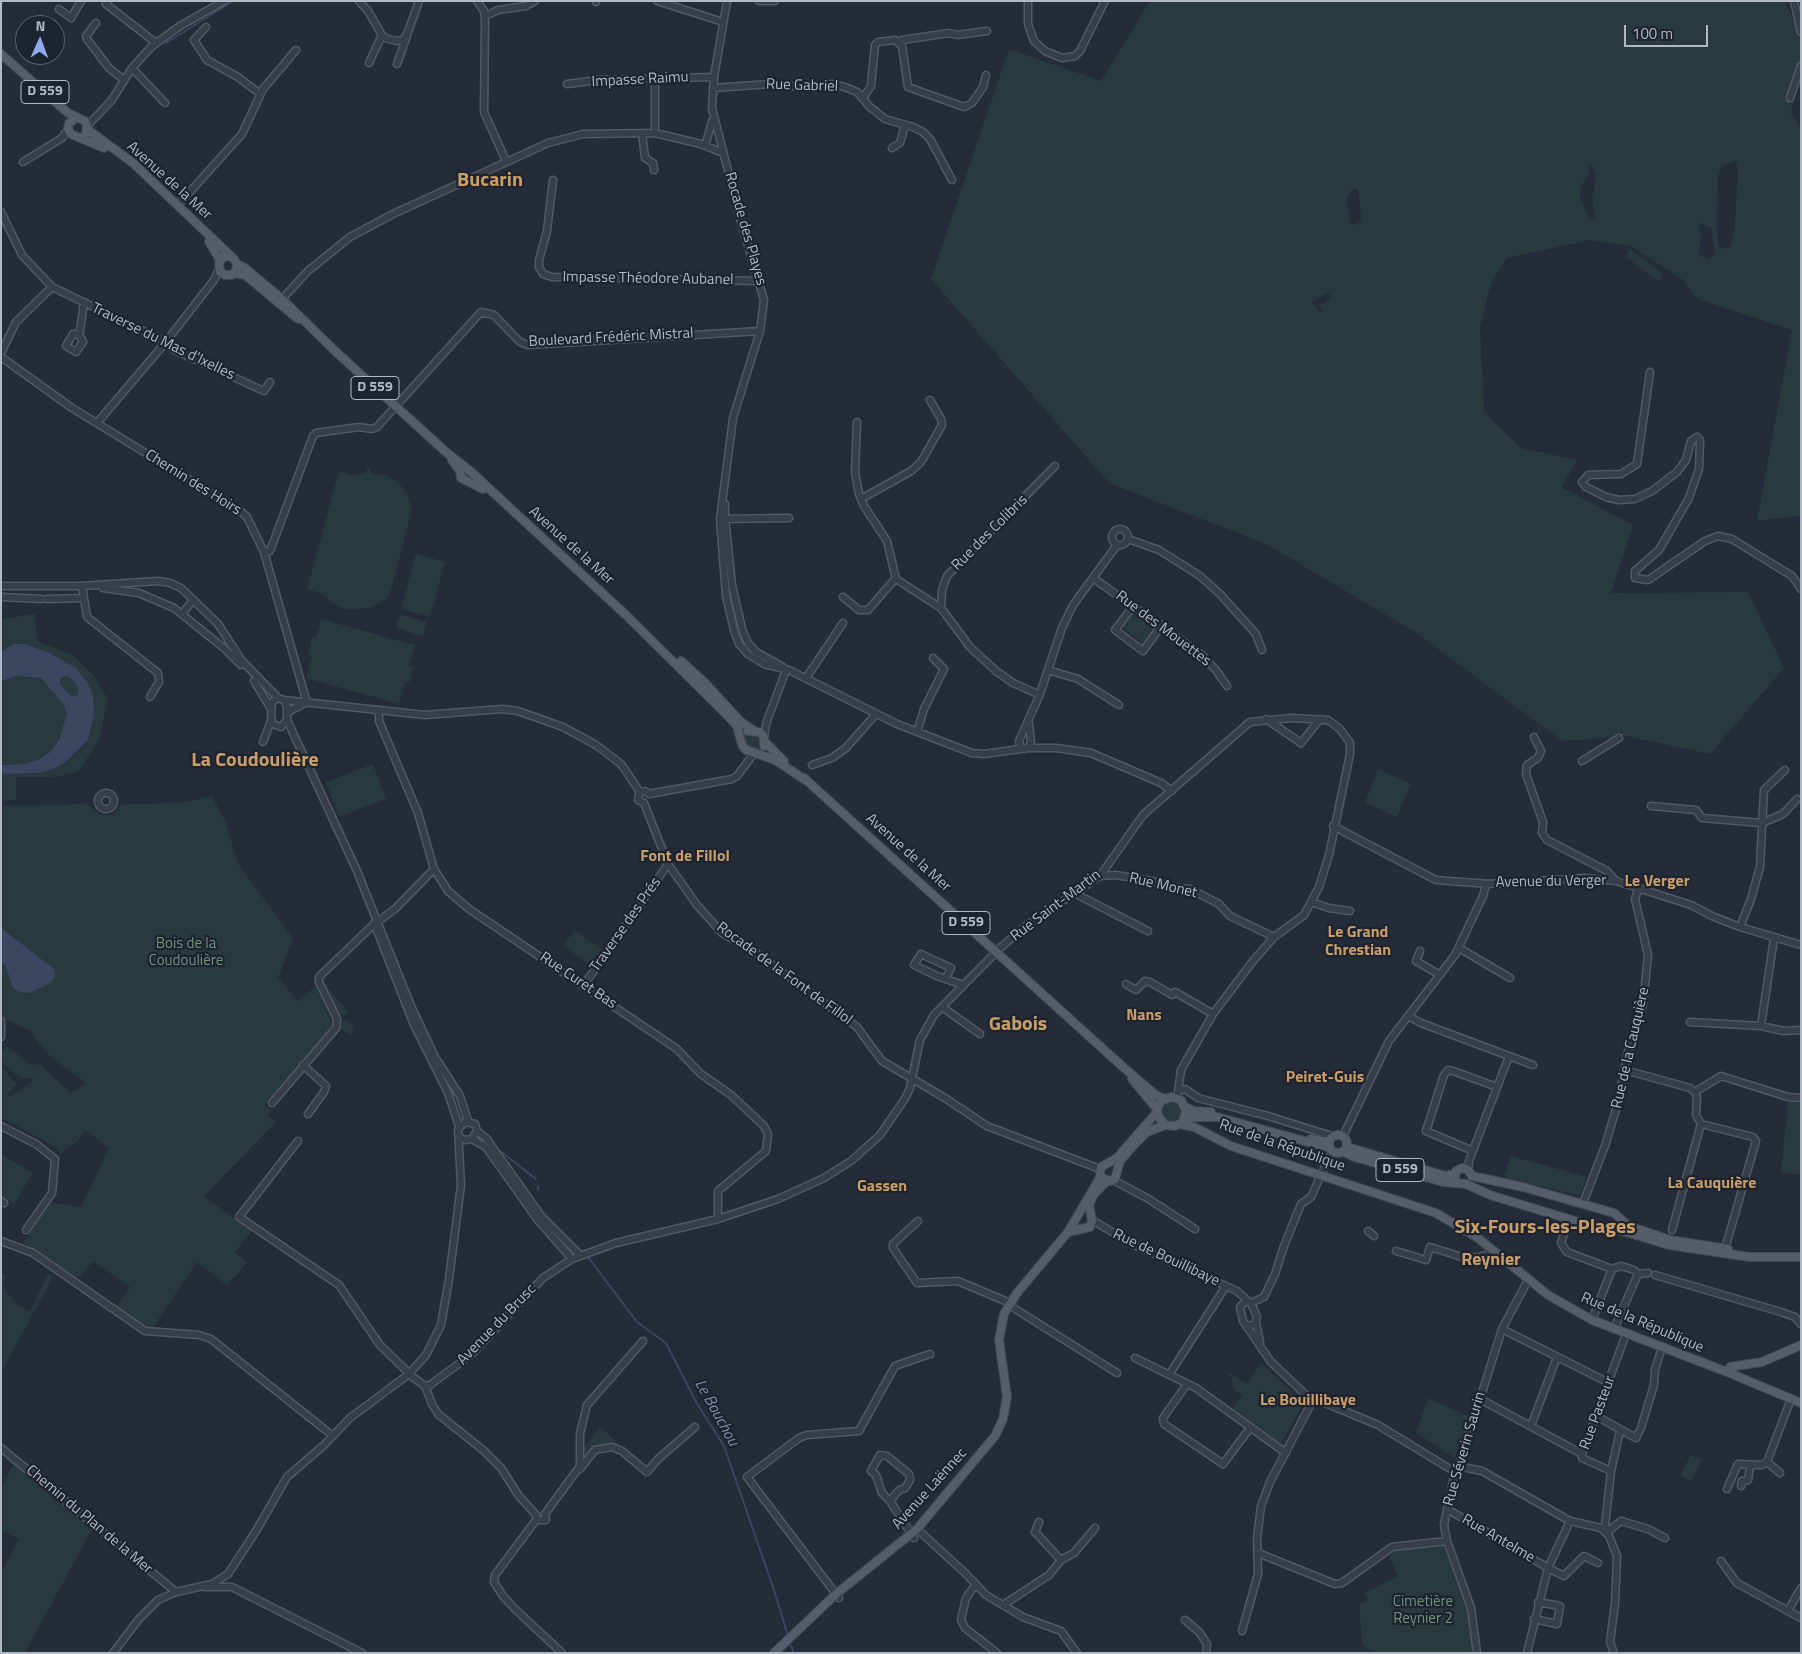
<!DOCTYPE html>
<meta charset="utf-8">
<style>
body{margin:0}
#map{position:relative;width:1802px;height:1654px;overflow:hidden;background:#242b39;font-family:"Titillium Web",sans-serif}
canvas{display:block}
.frame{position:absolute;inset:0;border:2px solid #b3b8c6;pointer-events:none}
.north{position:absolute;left:15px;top:15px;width:50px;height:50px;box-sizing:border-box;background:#1d232f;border:1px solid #595f6b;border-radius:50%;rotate:2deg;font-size:14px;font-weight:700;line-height:20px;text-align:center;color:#b3b8c6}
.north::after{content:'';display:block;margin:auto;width:18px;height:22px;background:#8faaef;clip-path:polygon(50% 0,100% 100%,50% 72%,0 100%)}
.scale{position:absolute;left:1624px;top:25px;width:84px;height:22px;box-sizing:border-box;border:2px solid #b3b8c6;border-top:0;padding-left:6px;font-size:15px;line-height:18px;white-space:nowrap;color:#b3b8c6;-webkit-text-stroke:4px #1d232f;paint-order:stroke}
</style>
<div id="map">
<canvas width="1802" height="1654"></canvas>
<div class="frame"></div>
<div class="north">N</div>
<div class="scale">100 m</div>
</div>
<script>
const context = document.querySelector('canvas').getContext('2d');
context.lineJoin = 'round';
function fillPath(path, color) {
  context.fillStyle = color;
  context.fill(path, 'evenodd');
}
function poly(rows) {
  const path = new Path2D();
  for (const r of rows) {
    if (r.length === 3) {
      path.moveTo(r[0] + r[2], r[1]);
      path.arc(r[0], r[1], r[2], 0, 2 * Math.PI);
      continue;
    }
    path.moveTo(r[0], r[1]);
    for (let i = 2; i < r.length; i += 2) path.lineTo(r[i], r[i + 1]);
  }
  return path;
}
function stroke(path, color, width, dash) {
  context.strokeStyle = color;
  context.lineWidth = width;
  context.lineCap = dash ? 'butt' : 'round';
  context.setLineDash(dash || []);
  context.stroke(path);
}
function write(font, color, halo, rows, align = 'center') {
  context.font = font + ' "Titillium Web",sans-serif';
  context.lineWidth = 4.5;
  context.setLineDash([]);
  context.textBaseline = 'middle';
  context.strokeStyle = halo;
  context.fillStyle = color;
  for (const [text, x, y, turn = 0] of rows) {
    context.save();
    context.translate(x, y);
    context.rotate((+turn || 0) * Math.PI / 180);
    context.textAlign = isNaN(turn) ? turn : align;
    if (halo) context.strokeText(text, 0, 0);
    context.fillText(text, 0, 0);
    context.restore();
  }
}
fillPath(poly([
 [1150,1,1785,1,1801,36,1801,65,1791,113,1801,128,1801,516,1757,521,1792,330,1698,299,1683,280,1631,246,1590,240,1507,258,1491,283,1480,326,1484,412,1521,448,1578,460,1561,487,1633,525,1611,593,1748,592,1784,668,1710,754,1627,736,1562,741,1415,632,1266,544,1109,483,931,279,1009,49,1101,81],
 [1736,161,1738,175,1734,234,1730,247,1725,249,1718,245,1717,235,1718,178,1719,170,1726,164],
 [1592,165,1596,176,1592,199,1596,221,1589,217,1580,197,1581,186,1590,173,1589,166],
 [1356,189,1358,190,1361,217,1360,222,1352,225,1349,221,1350,214,1346,201,1351,191],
 [1702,223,1711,228,1715,253,1709,259,1698,255,1701,236,1699,225],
 [1328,293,1331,297,1324,304,1319,304,1322,311,1320,313,1312,302],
 [1630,249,1663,274,1659,282,1626,257],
 [367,468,370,468,370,473,387,476,398,482,408,495,412,510,391,590,387,598,373,607,353,610,338,607,321,593,307,589,339,471,353,475,367,472],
 [416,554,445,562,430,617,401,609],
 [1130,611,1158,631,1147,646,1119,625],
 [35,614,37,641,73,655,94,676,108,699,99,740,78,772,54,777,16,777,16,800,1,801,1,774,37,773,50,770,66,762,82,748,88,740,92,726,93,696,89,685,7,647,1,652,1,619],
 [400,614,427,622,423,636,396,628],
 [321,619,415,645,409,666,413,667,409,683,405,682,399,704,306,678,312,656,308,655,312,637,316,638],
 [17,676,41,678,63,704,67,714,66,724,59,740,50,752,40,759,25,764,1,765,1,681],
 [64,676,69,677,78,686,78,695,71,696,60,684,60,679],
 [746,732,760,732,762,749,750,752,742,738],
 [373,764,386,799,339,817,326,782],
 [1378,769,1411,784,1397,817,1365,803],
 [212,796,226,823,238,864,293,938,278,978,298,1001,316,986,331,1021,330,1028,305,1061,265,1105,271,1111,267,1116,276,1122,204,1196,252,1231,235,1252,247,1263,227,1285,197,1262,153,1327,146,1327,116,1308,130,1287,93,1261,81,1276,77,1277,23,1243,49,1202,81,1207,109,1148,85,1130,78,1141,60,1154,54,1146,1,1118,1,1065,17,1085,6,1095,12,1096,34,1079,21,1078,1,1063,1,1053,7,1046,31,1065,39,1064,71,1093,86,1083,51,1057,35,1039,31,1031,5,1019,1,1014,1,962,5,964,13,988,1,929,1,806,67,805,85,803,100,814,109,815,115,813,121,805,185,802],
 [575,930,602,950,591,966,563,945],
 [321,979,349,1013,339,1016],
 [346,1020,354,1027,352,1036,339,1028,340,1021],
 [1174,1097,1186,1111,1175,1126,1159,1120,1161,1101],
 [1788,1101,1801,1103,1801,1175,1781,1173],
 [1,1154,33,1173,14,1204,1,1195],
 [1511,1156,1587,1177,1581,1193,1576,1195,1504,1177],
 [1,1272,6,1276,2,1286,16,1303,30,1312,48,1274,53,1277,3,1369,1,1366],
 [1261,1363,1301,1400,1301,1408,1281,1443,1232,1409,1242,1395,1233,1389,1232,1378,1228,1375,1230,1373,1247,1384],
 [1428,1398,1470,1417,1455,1458,1416,1433],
 [600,1427,617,1442,596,1446,584,1457,582,1450],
 [1690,1455,1701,1460,1692,1481,1681,1476],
 [14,1463,92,1529,25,1653,1,1653,1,1574,19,1539,1,1530,1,1489],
 [1443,1545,1467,1607,1473,1653,1378,1653,1365,1648,1362,1644,1359,1604,1368,1600,1365,1593,1398,1576,1390,1559,1390,1552]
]), '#293a3e');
fillPath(poly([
 [14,644,25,644,49,653,76,668,89,685,93,696,94,715,88,740,66,762,50,770,37,773,1,774,1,765,25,764,40,759,50,752,59,740,67,714,63,704,41,678,17,676,1,681,1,652],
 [64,676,69,677,78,686,78,695,71,696,60,684,60,679],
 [1,928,54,969,55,974,52,982,30,993,20,992,13,988,5,964,1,962]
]), '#3b4761');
stroke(poly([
 [166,43,233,1],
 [500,1151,536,1179],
 [538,1186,538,1190],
 [588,1257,637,1322,666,1343,696,1402,724,1446,774,1590,788,1636],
 [791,1646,794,1653]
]), '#3b4761', 2);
const minor = poly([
 [108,1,106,4,156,43],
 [359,1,368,11,382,35,385,38,396,41,403,40,408,32,419,1],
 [477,1,484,11,485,20,484,112,506,161],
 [657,1,723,22],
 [727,1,714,77,712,108,741,222,764,300,760,331,733,418,720,519,726,596,734,630,739,644,748,654,764,664,789,670,897,724,972,753,984,754,1028,748,1056,748,1091,753,1161,783,1172,791],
 [759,1,775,1],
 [1028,1,1028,24,1034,41,1045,51,1062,58,1075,56,1080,51,1105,1],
 [1794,1,1801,32],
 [596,2,596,1],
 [59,9,71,18,81,1],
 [485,16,498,10,526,6,535,1],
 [96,23,86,36,87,39,109,68,124,80],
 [206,27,194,40,207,60,238,77,260,94],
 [900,42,902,40,949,33,957,35,987,31],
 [369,63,382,35],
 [397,64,407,36],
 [132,68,165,103],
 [655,80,655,133],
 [567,84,598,80,714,77],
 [713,88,770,84,815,88,832,84,845,87,857,92,870,107,885,119,913,127,923,132,930,139,952,180],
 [863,98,871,86,875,45,878,42,895,40,902,46,908,87,964,107,972,103,983,87,986,75],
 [1790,98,1801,66],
 [87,126,111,101,132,68,151,47,180,26,224,1],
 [642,133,645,158,653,163,654,170],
 [706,143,712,121],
 [892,148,900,143,905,125],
 [23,162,62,138,68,129],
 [553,180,547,231,539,260,539,267,543,274,552,277,759,281],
 [178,205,242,134,263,89,296,50],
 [1,212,22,255,52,287,160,339,174,350,264,391,270,382],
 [282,299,308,271,350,237,393,214,548,143,583,134,655,133,701,144,723,153],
 [79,334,83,342,76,352,66,346,73,334,79,334,80,331,84,302],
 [1,353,16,322,52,287],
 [1,357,72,408,239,510,247,517,264,552,307,703],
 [1650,372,1637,464,1621,474,1588,475,1582,482,1586,487,1606,497,1619,500,1635,499,1652,491,1677,472,1686,460,1691,441,1697,437,1700,440,1699,469,1689,498,1659,550,1635,571,1635,578,1648,580,1705,541,1718,536,1732,539,1792,576,1801,589],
 [857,422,855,472,859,494,864,506,887,541,896,579,941,608,970,647,996,671,1013,683,1040,695],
 [97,423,165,343,214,280,219,269],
 [861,499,911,471,921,462,942,425,941,419,930,400],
 [725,504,725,518,732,585,742,629,748,643,756,652,783,667],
 [721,519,789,518],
 [1120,537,8],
 [1128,539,1159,550,1200,576,1220,594,1256,634,1262,650],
 [264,552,270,551,313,436,316,433,359,427,372,429,377,427,481,312,494,315,520,342,528,345,760,331],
 [1093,578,1202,655,1216,670,1227,686],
 [1,586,82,586,158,581,170,583,181,588,218,624,242,661,278,698],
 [82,586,87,617,158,673,159,682,150,697],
 [103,588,139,593,174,608,225,649,241,665],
 [1,597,42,599],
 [843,597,859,610,868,610,896,578],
 [47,599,84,598],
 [1134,605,1115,630,1143,651,1162,625],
 [941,608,942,590,947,576,1055,466],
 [182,614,193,600],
 [1048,670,1078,679,1119,705],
 [806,678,843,623],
 [254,681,271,709],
 [278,698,284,700,287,707,287,720,281,727,273,724,271,717,272,702,278,698],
 [284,700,425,715,502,709,518,711,563,727,596,745,621,764,640,792],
 [379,710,379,721,418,813,434,869,448,891,469,909,677,1049,701,1074,731,1095,764,1126,768,1134,766,1151,718,1191,718,1219],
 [288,712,305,703],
 [1266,719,1301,743,1320,719],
 [287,720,357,871,411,1006,435,1057,460,1096,468,1121],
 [917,732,924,709,944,669,933,658],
 [764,737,767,721,786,670],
 [1534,737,1541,751,1538,758,1527,765,1526,774,1543,822,1542,833,1547,840,1607,871,1616,881],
 [263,742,271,721],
 [1028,748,1031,743,1029,723],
 [1025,749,1020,746,1019,741,1040,694,1062,628,1073,605,1117,545],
 [1582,761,1619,738],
 [812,765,832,758,846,748,876,714],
 [106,801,8],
 [649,794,732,779,737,776,755,752],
 [644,803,668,864,697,905,722,933,759,955,857,1027,882,1061,945,1098,987,1126,1100,1169],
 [644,803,638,800,639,793,645,791,649,794],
 [1651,806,1696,810,1702,818,1762,823,1783,814,1797,799],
 [1333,826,1436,880,1490,884],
 [1100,876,1116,875,1157,882,1166,887,1190,889,1219,904,1230,916,1274,937],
 [1486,884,1585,878,1616,881,1691,905,1712,916,1740,927,1801,945],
 [1076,894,1148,931],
 [1311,902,1329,908,1350,911],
 [374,923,414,1025,448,1093,459,1126],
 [1740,927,1751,899,1760,867,1764,790,1785,770],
 [1459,948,1510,978],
 [1420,951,1416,961,1440,975],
 [946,978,951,968,921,954,914,965,937,976,963,985],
 [1126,984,1136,990,1145,981,1150,982,1172,995,1175,992,1213,1014],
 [584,985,668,864],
 [942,1007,980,1034],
 [1408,1016,1421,1023,1533,1065],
 [1,1021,1,1037],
 [1690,1022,1761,1026,1784,1031,1801,1030],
 [1761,1026,1774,938],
 [303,1065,326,1086,324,1092,308,1114],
 [1625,1070,1690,1088,1695,1092,1721,1076,1788,1097,1801,1098],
 [1178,1091,1185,1089,1198,1098,1268,1116,1332,1136],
 [1695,1092,1697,1097,1696,1115,1701,1124],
 [272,1103,336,1028,337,1019,319,982,319,977,372,926,395,909,434,869],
 [1,1126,36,1144,55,1159,52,1193,26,1230],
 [477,1131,486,1138,542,1217,580,1255],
 [1343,1136,1389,1041,1455,955,1483,896,1486,884],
 [472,1139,486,1147,537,1219,572,1259],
 [298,1141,239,1217,339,1285,380,1345,414,1378,425,1386,430,1385,472,1354,543,1278,572,1259,616,1243,718,1219,778,1199,824,1178,851,1161,880,1135,906,1097,910,1088,920,1040,934,1015,1000,948,1026,926,1100,876,1143,815,1250,722,1291,718,1328,720,1340,729,1350,743,1350,754,1329,855,1319,887,1304,915,1274,937,1253,961,1213,1014,1181,1070,1177,1098],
 [1473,1151,1426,1131,1444,1075,1448,1070,1453,1071,1497,1087],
 [1468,1170,1469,1161,1509,1056],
 [1113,1180,1147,1198,1195,1229],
 [1,1201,4,1203],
 [1583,1203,1605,1146,1618,1103,1627,1055,1643,1005,1648,955,1635,899,1638,890],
 [1569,1219,1561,1243,1567,1252,1612,1269,1621,1266,1634,1270,1638,1274,1648,1273],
 [1092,1220,1134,1245,1237,1291,1249,1302],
 [918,1221,893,1244,893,1248,917,1283,958,1281,1010,1303],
 [1672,1230,1701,1124,1753,1137,1756,1141,1725,1249],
 [1368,1231,1374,1236],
 [1,1241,33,1253,145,1331,199,1335,211,1339,333,1436],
 [1396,1251,1426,1260,1430,1247,1465,1258,1479,1257,1494,1252],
 [1655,1275,1781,1312,1795,1317,1801,1324],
 [1251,1303,1264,1297,1275,1274,1284,1246,1301,1204,1311,1197,1332,1151],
 [1009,1305,1117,1373],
 [1592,1320,1612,1269],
 [1256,1322,1260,1342],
 [1247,1326,1255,1324,1257,1317,1251,1303,1246,1301,1240,1307,1243,1321,1271,1362,1306,1395,1378,1425,1455,1472],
 [1502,1329,1609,1383],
 [1614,1329,1638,1274],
 [1135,1358,1196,1388,1286,1453],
 [1169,1375,1226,1286],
 [1187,1384,1163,1418,1164,1424,1223,1464,1250,1428],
 [425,1386,432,1404,438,1414,483,1450,501,1468,519,1496,536,1515,536,1520],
 [1480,1399,1582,1454],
 [1596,1416,1636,1438,1641,1428,1654,1385,1655,1370,1662,1347],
 [1531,1426,1557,1357],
 [1,1448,176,1592],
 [1767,1462,1780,1473],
 [1458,1466,1482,1471,1570,1521],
 [580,1469,595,1450,612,1447,622,1451,647,1472,658,1459,695,1427],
 [1611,1471,1620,1431],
 [1741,1486,1742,1481,1748,1480,1750,1466],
 [1727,1489,1738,1464,1762,1465,1767,1462,1791,1399],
 [890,1501,882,1493,876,1475,871,1471,880,1455,887,1456,909,1474,910,1480,905,1488,899,1490,890,1501,914,1538],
 [1447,1509,1548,1568,1570,1521,1601,1528,1606,1533,1621,1521,1648,1529,1665,1538],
 [545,1514,580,1466,580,1434,587,1405,643,1341],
 [536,1520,495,1575,494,1582,503,1596,515,1609,562,1653],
 [536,1520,546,1520,545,1514],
 [917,1529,965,1573,986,1595,1023,1617,1061,1631,1077,1653],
 [1258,1553,1335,1584,1342,1583,1392,1547,1447,1541],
 [1061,1560,1074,1553,1095,1528],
 [1721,1561,1737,1583,1801,1618],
 [975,1585,966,1598,961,1620,965,1628,997,1653],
 [205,1587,232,1587,362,1653],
 [839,1598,747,1477,799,1438,807,1435,859,1431,895,1366,930,1354],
 [1003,1605,1049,1575,1061,1560,1035,1532,1039,1522],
 [1788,1611,1801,1588],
 [1534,1619,1557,1624,1560,1606,1538,1602],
 [1185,1620,1199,1632,1207,1644,1206,1653],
 [1242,1631,1258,1574,1257,1538,1261,1506,1270,1482,1314,1398],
 [113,1653,139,1619,158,1600,176,1592,212,1584,228,1574,256,1531,287,1477,324,1445,350,1418,409,1374,426,1355,441,1325,449,1279,461,1185,458,1129,465,1122,475,1124,477,1131,472,1139,465,1140,460,1137],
 [1477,1653,1471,1608,1447,1541,1444,1525,1455,1472,1462,1457,1502,1329,1528,1280],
 [1527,1653,1548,1568,1564,1576,1584,1556,1598,1563],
 [1614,1653,1610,1642,1615,1604,1617,1556,1605,1526,1611,1471,1582,1458,1582,1454,1626,1334]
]);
const major = poly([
 [1,54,68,113,85,121,87,126,86,133],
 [76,118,69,123,68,129,71,134,104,148],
 [87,129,133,163,234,259,237,264,236,271,232,275,225,275,220,272,219,263,222,258,229,256],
 [209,242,220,260],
 [237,264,245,268,282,299,334,350,447,453,469,470,626,615,727,715,737,726,742,745,746,750,775,760,807,781],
 [234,273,245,275,298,319],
 [452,460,460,471,461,478,483,489],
 [681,661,704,682,741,722,753,730],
 [748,731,760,732,764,737,764,746],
 [765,742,784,761],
 [804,778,1123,1067,1156,1095,1165,1099],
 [1132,1079,1157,1109],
 [1185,1107,1194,1111,1211,1112],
 [1157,1112,1117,1158,1101,1167,1100,1174,1102,1178,1110,1181,1115,1179,1120,1161,1133,1146,1147,1132,1165,1125],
 [1183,1121,1186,1111,1181,1100,1171,1097,1161,1101,1157,1109,1158,1116,1165,1125,1175,1126,1194,1117,1217,1117,1330,1148],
 [1180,1124,1194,1127,1231,1146,1436,1213,1478,1238,1548,1295,1592,1320,1727,1372,1801,1403],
 [1338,1144,9],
 [1311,1139,1329,1142],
 [1347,1147,1446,1176,1455,1174],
 [1343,1151,1354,1157,1443,1182,1466,1184,1490,1195,1585,1224,1626,1232,1669,1245,1749,1257,1801,1257],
 [1472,1176,1523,1187,1614,1213,1629,1226,1670,1240,1728,1249],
 [1455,1178,1456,1171,1463,1168,1468,1170,1472,1176],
 [1068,1232,1090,1227,1092,1220,1089,1205,1094,1194,1107,1181],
 [1727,1372,1730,1367,1762,1362,1801,1345],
 [774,1653,836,1594,917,1529,995,1436,1003,1419,1007,1397,999,1340,1004,1314,1017,1293,1068,1232,1101,1176]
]);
stroke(minor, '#535865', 9);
stroke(major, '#414753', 10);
stroke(minor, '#383d4a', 6);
stroke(major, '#565c6a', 8);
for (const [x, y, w] of [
 [45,92,48],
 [375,388,48],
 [966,923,48],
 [1400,1170,48]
]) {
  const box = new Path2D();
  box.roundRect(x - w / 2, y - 11.5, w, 23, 4);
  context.fillStyle = '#1d232f';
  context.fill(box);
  stroke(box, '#b3b8c6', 1);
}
write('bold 14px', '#b3b8c6', null, [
 ["D 559",45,92],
 ["D 559",375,388],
 ["D 559",966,923],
 ["D 559",1400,1170]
]);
write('15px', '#b3b8c6', '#1d232f', [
 ["Impasse Raimu",640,80,-3],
 ["Rue Gabriel",802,86,2],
 ["Avenue de la Mer",169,181,42],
 ["Rocade des Playes",745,229,74],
 ["Impasse Théodore Aubanel",648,279,1],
 ["Boulevard Frédéric Mistral",611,338,-3],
 ["Traverse du Mas d'Ixelles",163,342,26],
 ["Chemin des Hoirs",193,483,32],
 ["Rue des Colibris",990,533,-45],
 ["Avenue de la Mer",571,546,42],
 ["Rue des Mouettes",1163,629,37],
 ["Avenue de la Mer",908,853,42],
 ["Avenue du Verger",1551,882,-1],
 ["Rue Monet",1163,886,13],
 ["Rue Saint-Martin",1056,906,-37],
 ["Traverse des Prés",626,925,-55],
 ["Rocade de la Font de Fillol",784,974,36],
 ["Rue Curet Bas",578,981,34],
 ["Rue de la Cauquière",1631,1048,-77],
 ["Rue de la République",1282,1146,19],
 ["Rue de Bouillibaye",1166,1258,25],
 ["Rue de la République",1642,1323,23],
 ["Avenue du Brusc",497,1325,-46],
 ["Rue Pasteur",1598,1413,-70],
 ["Rue Séverin Saurin",1465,1449,-74],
 ["Avenue Laënnec",930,1489,-48],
 ["Chemin du Plan de la Mer",89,1520,40],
 ["Rue Antelme",1498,1539,30]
]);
write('15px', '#6c957a', '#1d232f', [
 ["Bois de la",186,944],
 ["Coudoulière",186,961],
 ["Cimetière",1423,1602],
 ["Reynier 2",1423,1619]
]);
write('bold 16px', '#cb9e69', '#1d232f', [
 ["Font de Fillol",685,857],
 ["Le Verger",1657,882],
 ["Le Grand",1358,933],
 ["Chrestian",1358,951],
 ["Nans",1144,1016],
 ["Peiret-Guis",1325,1078],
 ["La Cauquière",1712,1184],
 ["Gassen",882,1187],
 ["Le Bouillibaye",1308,1401]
]);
write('italic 16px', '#7d8cab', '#1d232f', [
 ["Le Bouchou",716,1413,61]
]);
write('bold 18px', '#cb9e69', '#1d232f', [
 ["Reynier",1491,1261]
]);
write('bold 20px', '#cb9e69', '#1d232f', [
 ["Bucarin",490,181],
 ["La Coudoulière",255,761],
 ["Gabois",1018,1025],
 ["Six-Fours-les-Plages",1545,1228]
]);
</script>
